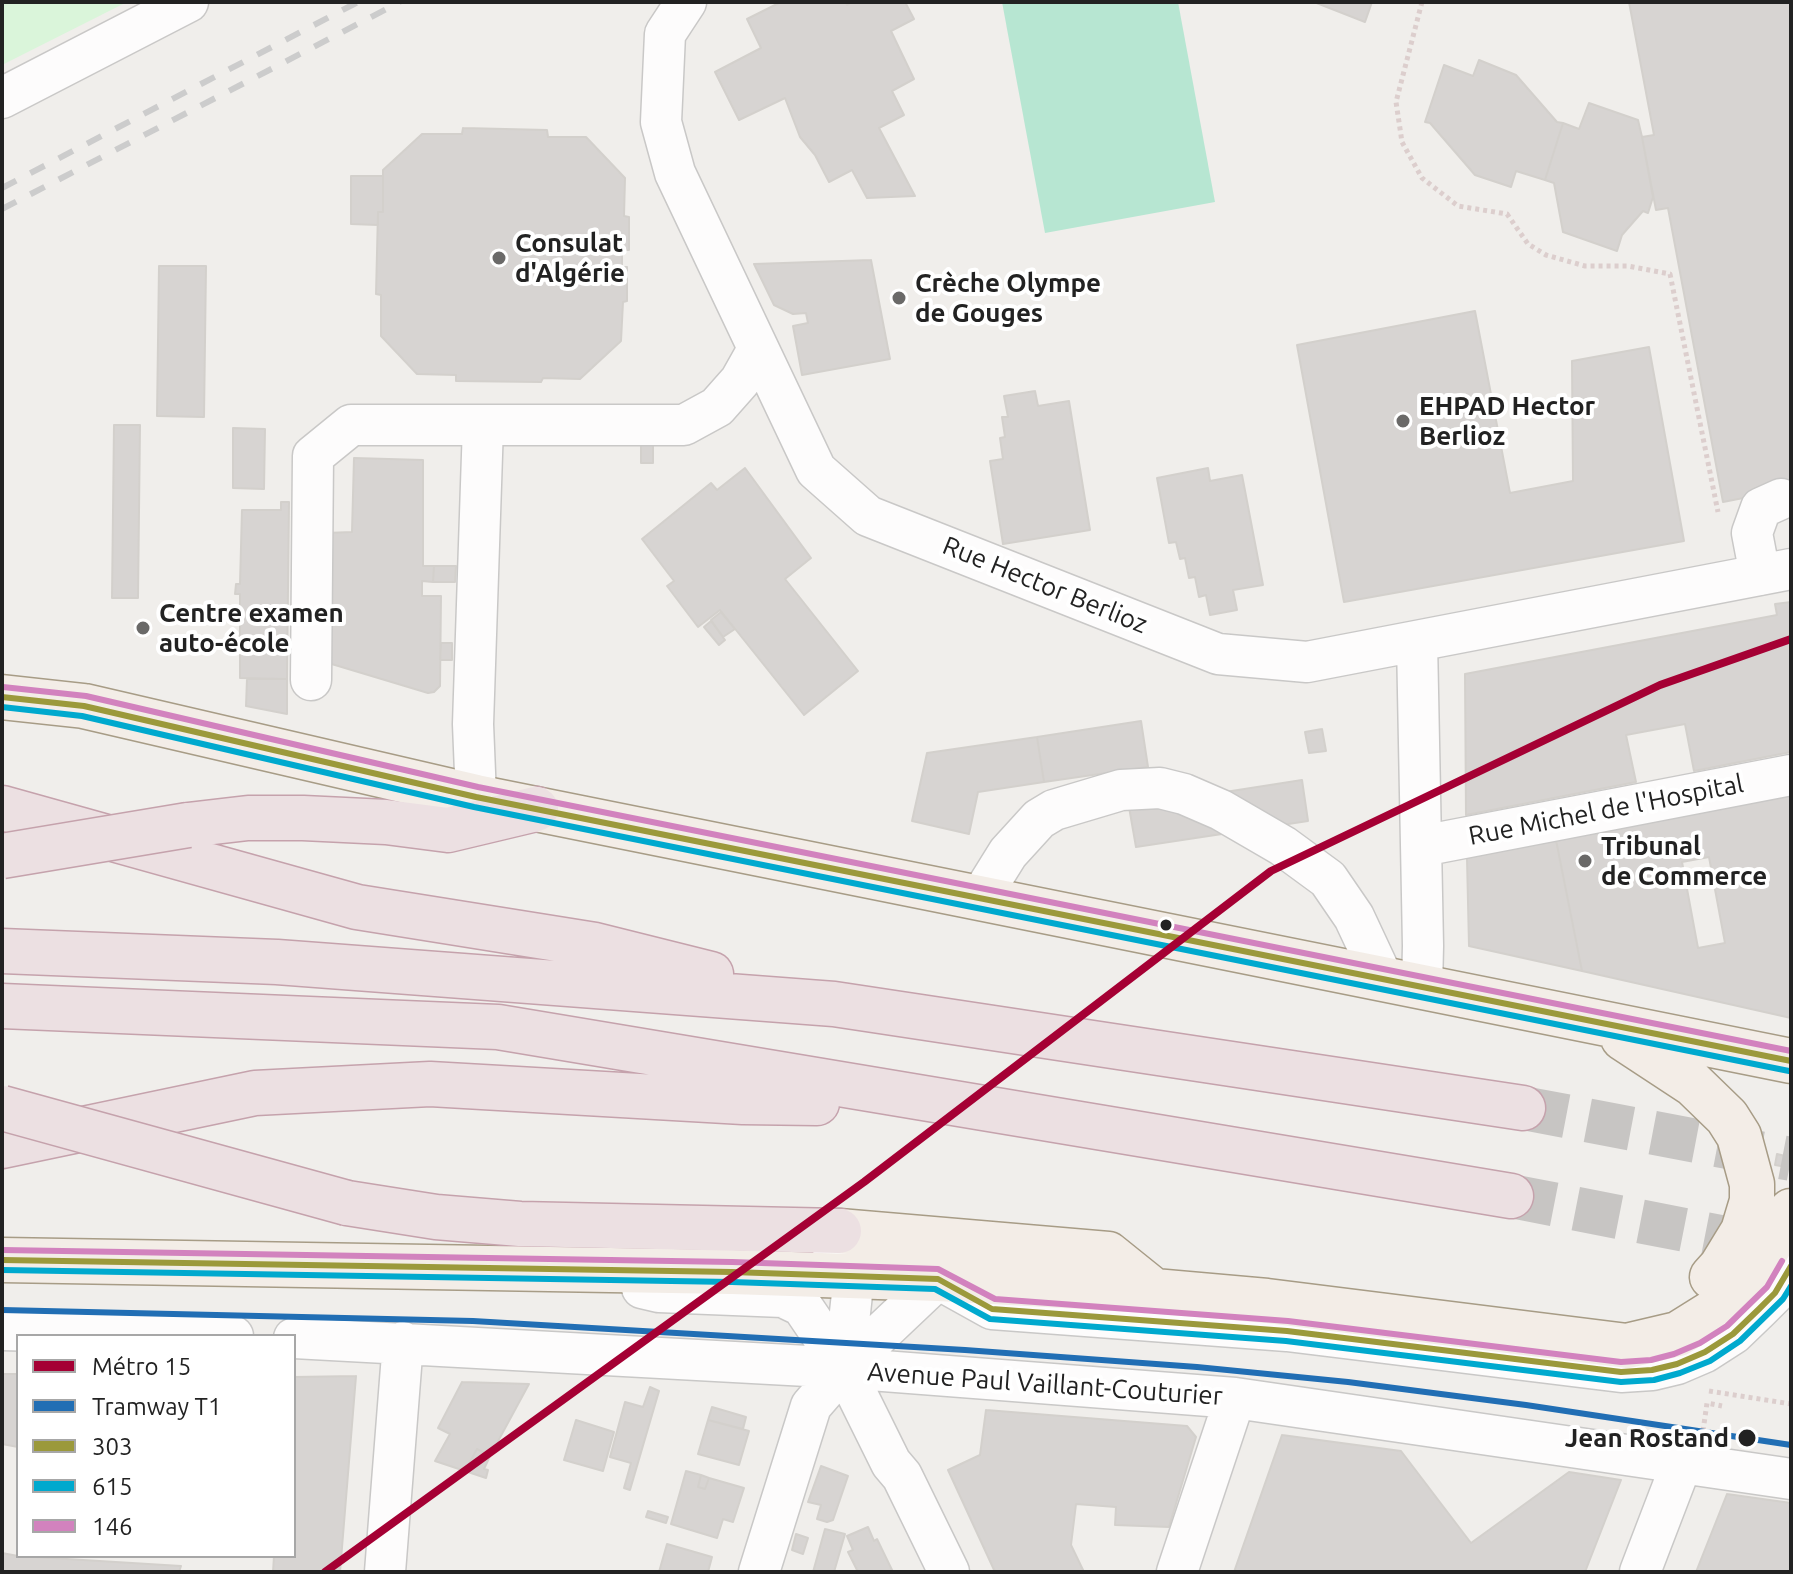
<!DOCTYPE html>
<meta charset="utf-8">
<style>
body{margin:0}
#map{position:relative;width:1793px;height:1574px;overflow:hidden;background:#f0eeeb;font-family:Ubuntu,sans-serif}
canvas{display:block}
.frame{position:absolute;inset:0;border:4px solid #222;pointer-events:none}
.legend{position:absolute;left:16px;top:1334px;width:280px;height:224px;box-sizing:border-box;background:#fff;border:2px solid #a7a7a7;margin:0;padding:10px 14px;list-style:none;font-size:24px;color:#222}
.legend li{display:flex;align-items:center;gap:16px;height:40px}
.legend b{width:40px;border:2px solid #a7a7a7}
</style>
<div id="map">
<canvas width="1793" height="1574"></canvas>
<div class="frame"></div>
<ul class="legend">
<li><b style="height:10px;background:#a50034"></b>Métro 15</li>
<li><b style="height:10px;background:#216eb4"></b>Tramway T1</li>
<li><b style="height:10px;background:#9b993b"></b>303</li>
<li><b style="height:10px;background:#00a9ce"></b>615</li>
<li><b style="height:10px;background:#d282be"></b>146</li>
</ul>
</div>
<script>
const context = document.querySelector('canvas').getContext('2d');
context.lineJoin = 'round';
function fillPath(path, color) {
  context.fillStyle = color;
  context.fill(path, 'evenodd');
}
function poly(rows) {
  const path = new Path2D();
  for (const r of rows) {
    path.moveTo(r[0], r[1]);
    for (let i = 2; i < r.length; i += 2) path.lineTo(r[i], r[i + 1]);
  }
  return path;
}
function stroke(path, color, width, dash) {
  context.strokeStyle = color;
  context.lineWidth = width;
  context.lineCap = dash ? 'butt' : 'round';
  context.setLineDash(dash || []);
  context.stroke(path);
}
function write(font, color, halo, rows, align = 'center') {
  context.font = font + ' Ubuntu,sans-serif';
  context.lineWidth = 8;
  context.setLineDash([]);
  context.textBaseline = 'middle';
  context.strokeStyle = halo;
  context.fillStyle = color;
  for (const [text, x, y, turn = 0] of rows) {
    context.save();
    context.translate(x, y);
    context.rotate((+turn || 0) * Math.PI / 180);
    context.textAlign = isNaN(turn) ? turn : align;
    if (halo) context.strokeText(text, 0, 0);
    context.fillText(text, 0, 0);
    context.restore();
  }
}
fillPath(poly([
 [2,2,127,2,2,65]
]), '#daf5da');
fillPath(poly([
 [1002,2,1178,2,1215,202,1045,233]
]), '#b7e6d2');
const building = poly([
 [781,2,846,2,847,5,852,2,905,2,914,19,891,31,914,79,892,91,904,115,879,128,915,196,867,198,852,170,829,182,815,155,800,137,785,98,739,120,715,72,761,48,747,19,781,2],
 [1314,2,1372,2,1365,22,1314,2],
 [1629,2,1791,2,1791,510,1779,491,1723,502,1668,208,1656,210,1642,137,1654,135,1629,2],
 [1479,60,1516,75,1557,122,1563,123,1545,180,1516,171,1511,187,1475,175,1430,123,1425,122,1444,65,1473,76,1479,60],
 [1589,103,1638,120,1642,137,1653,197,1648,213,1643,211,1622,235,1617,251,1563,232,1554,183,1545,180,1563,123,1579,129,1589,103],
 [463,128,547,130,548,137,586,137,625,178,624,216,629,217,629,250,622,250,622,267,627,267,627,301,623,302,621,341,580,379,543,378,541,382,456,381,456,375,417,374,381,336,381,295,376,294,378,212,383,212,383,170,422,134,462,134,463,128],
 [351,176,383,176,383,212,378,212,378,225,351,224,351,176],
 [871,260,890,359,802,375,793,326,808,323,806,313,793,314,774,305,754,264,871,260],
 [159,266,206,266,204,417,157,416,159,266],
 [1475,311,1510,493,1573,481,1572,361,1649,347,1684,541,1344,602,1297,345,1475,311],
 [1035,391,1038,406,1069,401,1090,530,1003,544,990,461,1003,459,1000,438,1005,437,1002,417,1008,417,1004,396,1035,391],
 [114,425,140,425,138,598,112,598,114,425],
 [233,428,265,429,264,489,233,488,233,428],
 [641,444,653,444,653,463,641,463,641,444],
 [354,458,423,460,423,566,434,566,433,582,422,581,422,596,441,596,440,686,434,692,428,693,325,662,326,533,352,532,354,458],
 [745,468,811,558,785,579,858,671,804,715,720,610,698,627,667,586,674,581,642,539,711,483,717,490,745,468],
 [1208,468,1210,481,1242,475,1263,585,1233,590,1237,610,1210,615,1206,595,1199,597,1195,577,1189,578,1185,558,1180,559,1176,542,1169,543,1157,478,1208,468],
 [281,502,289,502,287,679,240,678,240,594,235,594,236,584,240,584,242,510,281,510,281,502],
 [434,566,456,566,455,582,433,582,434,566],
 [1791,602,1791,752,1694,771,1685,724,1626,735,1636,782,1466,815,1465,674,1777,615,1775,604,1791,602],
 [721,612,735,629,723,637,711,620,721,612],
 [711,621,725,640,719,645,704,627,711,621],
 [441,643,452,643,452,660,440,660,441,643],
 [247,679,287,679,287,714,246,706,247,679],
 [1141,721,1148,767,1044,782,1037,737,1141,721],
 [1322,729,1326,751,1309,753,1305,732,1322,729],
 [1037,737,1044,782,978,792,969,834,912,821,927,753,1037,737],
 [1302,780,1308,821,1136,847,1129,807,1302,780],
 [1791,794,1791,1018,1582,971,1556,840,1791,794],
 [1709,857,1725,943,1698,948,1682,862,1709,857],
 [1556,840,1582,971,1469,946,1467,858,1556,840],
 [1777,1154,1789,1157,1787,1167,1775,1165,1777,1154],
 [2,1374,18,1374,18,1447,2,1444,2,1374],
 [356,1376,340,1572,273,1572,274,1556,294,1556,294,1377,356,1376],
 [462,1382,529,1384,490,1456,477,1449,465,1471,435,1461,450,1434,438,1428,462,1382],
 [650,1387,659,1391,630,1490,624,1488,631,1463,610,1457,625,1402,643,1407,650,1387],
 [712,1407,746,1417,743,1429,708,1420,712,1407],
 [986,1410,1187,1426,1196,1437,1169,1527,1115,1525,1116,1507,1076,1504,1071,1545,1084,1572,995,1572,948,1470,980,1455,986,1410],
 [576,1420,614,1432,603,1471,564,1460,576,1420],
 [708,1420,749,1431,739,1465,698,1454,708,1420],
 [1282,1435,1401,1451,1471,1543,1569,1472,1621,1480,1585,1572,1234,1572,1282,1435],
 [477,1449,490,1456,484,1469,488,1470,486,1478,465,1471,477,1449],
 [821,1466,848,1476,833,1520,827,1522,817,1519,821,1505,808,1502,821,1466],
 [686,1471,701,1475,698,1487,705,1489,709,1478,744,1488,733,1522,723,1519,717,1538,671,1524,686,1471],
 [701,1475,709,1478,705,1489,698,1487,701,1475],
 [1727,1494,1791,1503,1791,1572,1696,1572,1727,1494],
 [648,1511,668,1517,666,1523,646,1517,648,1511],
 [868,1527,874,1541,877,1539,893,1572,858,1572,848,1552,853,1550,847,1536,868,1527],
 [825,1529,845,1534,834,1572,813,1572,825,1529],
 [796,1534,808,1538,803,1554,792,1550,796,1534],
 [667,1544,712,1557,708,1572,659,1572,667,1544],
 [2,1553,18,1556,181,1566,179,1572,2,1572,2,1553]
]);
fillPath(building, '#d7d4d2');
stroke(building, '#d3d0cc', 2);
stroke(poly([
 [1523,1108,1791,1159],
 [1511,1196,1772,1247]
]), '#c7c5c3', 44, [44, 22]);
const minor = poly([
 [686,2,665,34,661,122,675,173,816,470,868,516,1218,654,1307,662,1791,569],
 [2,98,188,2],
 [1760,575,1752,533,1761,508,1781,499],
 [1417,641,1423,946,1422,988],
 [311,680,313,456,351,425,483,425],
 [476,797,473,724,483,425,684,425,717,407,740,381,758,349],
 [1422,846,1791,775],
 [980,898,1008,853,1039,819,1054,810,1121,790,1160,788,1184,794,1221,810,1283,846,1328,879,1354,917,1383,979],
 [833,1249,841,1258,852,1294,844,1368],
 [642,1288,659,1292,783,1297,802,1306,844,1368,891,1463,902,1476,949,1572],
 [2,1330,233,1336],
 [294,1338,844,1368,1235,1398,1791,1479],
 [385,1572,403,1342],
 [759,1572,811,1406,844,1368,938,1279,992,1309,1287,1331,1621,1372,1652,1370,1677,1364,1705,1352,1733,1334,1759,1309,1775,1293,1791,1266],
 [1177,1572,1235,1398],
 [1640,1572,1681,1465]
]);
const major = poly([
 [2,697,84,706,476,797,1791,1061],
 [1623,1038,1693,1084,1727,1117,1739,1136,1752,1184,1752,1201,1743,1231,1721,1267,1712,1277],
 [839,1231,1108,1254,1154,1291],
 [2,1260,732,1272,938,1279,1154,1291,1267,1301,1627,1346,1678,1334,1718,1309,1756,1267,1791,1211]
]);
const highway = poly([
 [2,808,357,907,595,945,711,974],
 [188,825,248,818,303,818,386,822,448,830,536,809],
 [2,951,277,962,834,1004,1523,1108],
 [2,1006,498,1027,1511,1196],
 [2,1146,255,1093,430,1084,743,1102,817,1103],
 [347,1203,436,1217,520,1224,839,1231]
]);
stroke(minor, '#c9c8c7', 43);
stroke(major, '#a79c86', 47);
stroke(highway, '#c5a2ac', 47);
stroke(poly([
 [1422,2,1396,102,1402,142,1422,178,1458,206,1507,214,1528,244,1546,255,1585,266,1628,266,1670,274,1718,512],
 [1709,1391,1791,1404],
 [1703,1431,1707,1403,1722,1406]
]), '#dccecd', 5, [4, 4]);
stroke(minor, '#fdfcfc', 40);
stroke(major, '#f3ede7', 44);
stroke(highway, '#ece0e2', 44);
stroke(poly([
 [2,188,358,2],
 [2,209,400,2]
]), '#ccc', 6, [16, 16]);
const highwayBridge = poly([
 [2,856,188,825],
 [2,1108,347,1203]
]);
stroke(highwayBridge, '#c5a2ac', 47, []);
stroke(highwayBridge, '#ece0e2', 44);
stroke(poly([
 [2,697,84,706,476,797,1791,1061],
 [2,1260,732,1272,938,1279,992,1309,1287,1331,1621,1372,1652,1370,1677,1364,1705,1352,1733,1334,1759,1309,1775,1293,1791,1266]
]), '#9b993b', 6);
stroke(poly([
 [2,707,82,716,474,807,1789,1071],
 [2,1270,732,1282,935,1289,990,1319,1286,1341,1621,1382,1654,1380,1680,1373,1710,1361,1740,1341,1783,1299,1791,1286]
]), '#00a9ce', 6);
stroke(poly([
 [3,687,86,696,478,787,1791,1051],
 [2,1250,732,1262,938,1269,995,1299,1288,1321,1621,1362,1651,1360,1674,1354,1700,1343,1727,1326,1767,1287,1782,1261]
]), '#d282be', 6);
stroke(poly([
 [2,1310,473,1321,965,1350,1197,1367,1348,1382,1526,1405,1791,1445]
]), '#216eb4', 6);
stroke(poly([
 [325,1572,864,1182,1271,871,1660,685,1791,639]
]), '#a50034', 8);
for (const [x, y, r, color] of [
 [499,258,8,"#6a6968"],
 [899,298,8,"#6a6968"],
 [1403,421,8,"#6a6968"],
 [143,628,8,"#6a6968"],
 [1585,861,8,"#6a6968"],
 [1166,925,7,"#222"],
 [1747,1438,10,"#222"]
]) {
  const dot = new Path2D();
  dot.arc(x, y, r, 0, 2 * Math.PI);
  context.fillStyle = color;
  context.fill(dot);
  stroke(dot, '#fff', 3);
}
write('bold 26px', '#222', '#fff', [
 ["Consulat",515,243],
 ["d'Algérie",515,273],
 ["Crèche Olympe",915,283],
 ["de Gouges",915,313],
 ["EHPAD Hector",1419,406],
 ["Berlioz",1419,436],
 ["Centre examen",159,613],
 ["auto-école",159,643],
 ["Tribunal",1601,846],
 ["de Commerce",1601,876]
], 'left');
write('26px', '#222', '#fff', [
 ["Rue Hector Berlioz",1045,585,22],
 ["Rue Michel de l'Hospital",1606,810,-11],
 ["Avenue Paul Vaillant-Couturier",1045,1384,4]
]);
write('bold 26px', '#222', '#fff', [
 ["Jean Rostand",1729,1438]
], 'right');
</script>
